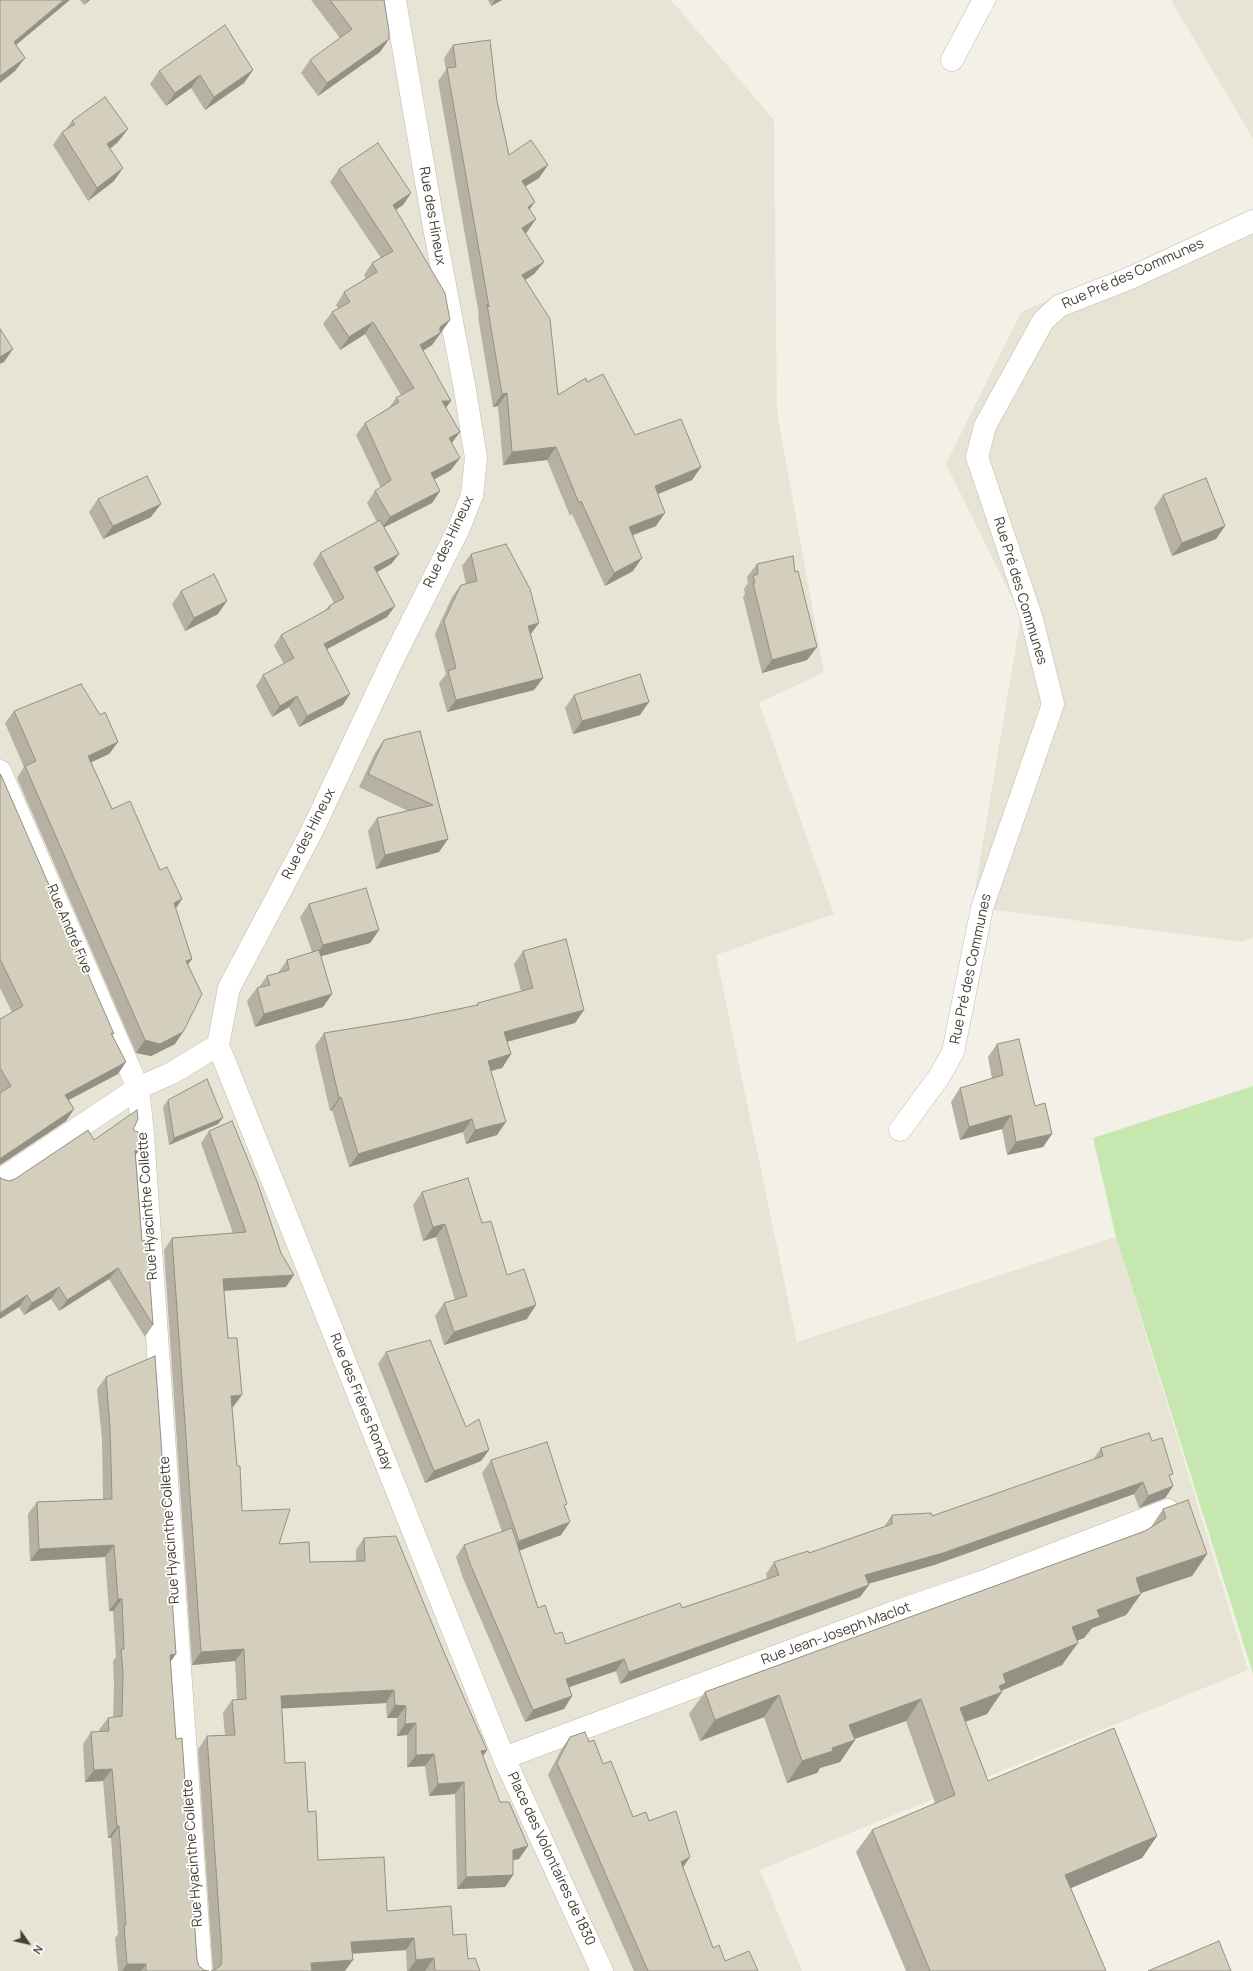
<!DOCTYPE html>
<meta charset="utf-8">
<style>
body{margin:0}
#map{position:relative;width:1253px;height:1971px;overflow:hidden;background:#f3f1e7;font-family:Manrope,sans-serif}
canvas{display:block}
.north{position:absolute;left:8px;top:1923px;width:40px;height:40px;-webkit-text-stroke:3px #fff;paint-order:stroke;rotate:124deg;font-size:11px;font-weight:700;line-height:16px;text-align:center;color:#464136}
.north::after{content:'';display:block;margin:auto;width:14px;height:18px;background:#464136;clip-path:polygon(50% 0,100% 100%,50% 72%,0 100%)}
</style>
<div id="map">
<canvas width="1253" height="1971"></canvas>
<div class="north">N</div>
</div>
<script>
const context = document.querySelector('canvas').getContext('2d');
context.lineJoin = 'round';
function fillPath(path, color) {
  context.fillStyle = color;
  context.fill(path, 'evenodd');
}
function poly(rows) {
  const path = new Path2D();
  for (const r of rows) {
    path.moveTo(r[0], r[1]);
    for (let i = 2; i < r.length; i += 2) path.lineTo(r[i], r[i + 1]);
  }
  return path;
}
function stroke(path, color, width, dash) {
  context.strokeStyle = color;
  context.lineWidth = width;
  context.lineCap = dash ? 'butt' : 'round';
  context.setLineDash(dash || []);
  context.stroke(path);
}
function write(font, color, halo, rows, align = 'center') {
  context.font = font + ' Manrope,sans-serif';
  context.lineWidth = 3.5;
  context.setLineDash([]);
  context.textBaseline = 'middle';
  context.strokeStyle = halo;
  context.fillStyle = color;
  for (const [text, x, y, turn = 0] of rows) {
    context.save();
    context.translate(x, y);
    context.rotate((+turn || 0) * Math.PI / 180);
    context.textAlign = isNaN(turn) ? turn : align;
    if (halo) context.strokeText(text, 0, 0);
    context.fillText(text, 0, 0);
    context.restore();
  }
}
fillPath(poly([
 [0,0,671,0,774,120,777,412,824,672,759,703,834,914,716,955,797,1342,1116,1237,1248,1670,760,1870,802,1971,0,1971],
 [1171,0,1253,0,1253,139],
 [1253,213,1253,937,1243,942,972,907,1021,616,946,464,1021,312]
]), '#e7e3d5');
fillPath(poly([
 [1253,1086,1253,1674,1116,1237,1093,1138]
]), '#c7e7b0');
const minor = poly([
 [952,60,984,0],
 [0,771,138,1088,143,1134,201,1971],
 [218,1045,229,988,311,833,391,663,459,528,472,495,476,458,465,390,433,222,395,0],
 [218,1045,504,1758,602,1971],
 [900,1130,939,1077,953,1052,982,908,1053,704,1031,616,977,457,985,426,1043,321,1059,306,1128,279,1253,221],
 [0,1180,138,1088,172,1073,218,1045],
 [504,1758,889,1614,982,1582,1168,1510]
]);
stroke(minor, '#c1bcac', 23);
stroke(minor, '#fff', 22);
fillPath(poly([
 [80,0,90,0,84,5],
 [311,0,384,0,389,39,380,52,318,96,301,73,310,60,340,38],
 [488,0,502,0,491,6],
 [453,45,497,101,509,155,548,165,539,178,525,186,530,210,527,232,526,233,544,262,534,274,525,280,558,395,587,382,635,435,701,467,692,480,658,494,656,526,633,535,633,571,605,586,572,514,570,516,547,460,503,465,498,406,493,407,478,316,479,315,438,81,446,70,444,58],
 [253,70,244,83,205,110,191,88,166,106,150,84,159,71],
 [72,121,118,142,110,149,114,181,88,201,53,145,62,132,65,130],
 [339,169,411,193,403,205,396,210,450,320,432,345,423,351,446,407,452,443,451,470,434,479,440,491,432,503,384,527,399,554,391,564,377,572,395,606,387,617,327,649,343,705,299,727,289,707,272,717,256,686,263,675,284,664,274,646,281,635,325,611,329,606,334,603,313,564,320,553,377,522,367,503,375,491,381,488,356,435,365,423,389,408,396,398,401,395,365,334,340,350,323,324,332,312,338,308,336,305,344,292,366,279,364,275,372,263,381,258,330,182],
 [1163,495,1225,526,1216,539,1172,556,1154,508],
 [98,499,151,517,103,539,89,512],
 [471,554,531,635,543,678,534,690,447,712,439,683,446,674,435,634,452,597,461,585,466,584,462,566],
 [757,564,817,647,807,660,762,673,743,597,745,594,744,589,748,583,747,577],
 [181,591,218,614,185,631,172,604],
 [574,695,640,715,573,734,565,708],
 [14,711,100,715,118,742,109,754,91,762,112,809,182,899,176,908,192,959,188,964,175,1044,151,1056,136,1053,17,778,24,767,5,723],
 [420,731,448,839,439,852,376,869,368,831,377,818,408,811,359,787,375,753,384,740],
 [0,774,113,1036,118,1074,69,1100,74,1109,66,1121,0,1165,0,1019,12,1012,0,988],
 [309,904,379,930,370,943,321,956,332,994,323,1007,255,1027,247,1001,257,988,259,987,267,976,278,973,287,960,312,952,300,917],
 [523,951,584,1010,575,1023,507,1042,511,1054,502,1068,491,1071,497,1135,466,1144,463,1132,349,1167,332,1110,330,1111,315,1046,324,1033,410,1019,476,1005,478,1003,521,991,514,964],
 [997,1044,1052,1134,1043,1147,1007,1155,1002,1129,960,1140,951,1102,960,1088,992,1079,988,1057],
 [168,1100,218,1124,169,1145,163,1107],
 [133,1130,136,1155,142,1241,153,1325,145,1337,109,1279,59,1311,51,1299,24,1315,19,1307,2,1179,9,1181,15,1179,94,1140],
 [209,1131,286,1287,224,1291,233,1407,232,1407,237,1466,242,1511,279,1544,310,1562,356,1561,356,1550,364,1538,443,1650,487,1750,483,1756,519,1859,513,1860,513,1875,505,1887,457,1889,455,1794,429,1796,425,1766,407,1767,407,1735,397,1736,397,1718,387,1718,386,1703,282,1708,285,1763,308,1812,318,1860,387,1911,453,1935,468,1959,480,1971,407,1971,406,1950,352,1954,213,1970,198,1749,207,1736,225,1735,223,1713,232,1700,237,1700,235,1661,192,1665,164,1250,172,1238,233,1233,201,1143],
 [422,1192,482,1223,507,1275,527,1319,444,1345,435,1316,444,1303,455,1300,436,1237,423,1241,413,1205],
 [386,1352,489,1450,481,1461,425,1483,378,1364],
 [106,1377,170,1663,176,1739,197,1960,199,1966,204,1970,209,1971,118,1971,115,1938,118,1934,111,1838,108,1838,103,1781,85,1782,83,1744,91,1732,99,1732,99,1730,108,1718,113,1717,114,1684,113,1661,116,1657,113,1611,109,1611,105,1557,30,1561,28,1514,37,1502,103,1499,102,1439,97,1389],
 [1152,1441,1170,1478,1173,1486,1165,1498,1139,1508,1134,1494,934,1565,868,1584,860,1597,620,1684,616,1671,569,1687,572,1696,564,1709,525,1722,463,1578,456,1557,464,1545,502,1532,482,1473,491,1460,565,1507,561,1535,519,1551,538,1608,555,1634,566,1644,682,1608,767,1579,766,1574,774,1562,809,1553,884,1527,892,1515,932,1516,1093,1460,1101,1448],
 [1163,1509,1207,1554,1192,1576,1141,1593,1141,1594,1126,1615,1092,1628,1084,1638,1077,1641,1062,1665,1001,1690,987,1714,965,1722,988,1781,1157,1836,1142,1858,1071,1888,1106,1971,906,1971,856,1852,872,1830,935,1803,906,1721,855,1739,855,1740,840,1762,820,1768,817,1773,787,1783,764,1717,700,1741,689,1714,705,1692,1145,1531,1151,1527],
 [570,1737,589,1742,603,1764,633,1817,649,1821,690,1857,683,1867,713,1948,725,1961,758,1971,634,1971,548,1775,561,1750]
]), '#b6b1a2');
fillPath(poly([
 [64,0,70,0,4,55,14,42],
 [88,0,90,0,84,5],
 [495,0,502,0,491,6],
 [389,39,380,52,318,96,327,83],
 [25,58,15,71,0,83,0,76],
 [253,70,244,83,205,110,214,97],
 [200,75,191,88,166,106,175,93],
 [128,129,118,142,98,158,107,144],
 [548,165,539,178,513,194,522,181],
 [123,168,114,181,88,201,97,188],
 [411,193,403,205,384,217,393,205],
 [535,202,526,214,528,207],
 [536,219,527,232,513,241,522,228],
 [544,262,534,274,513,288,522,275],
 [450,320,432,345,411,358,420,345,440,327],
 [373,322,365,334,340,350,349,337],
 [13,349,4,362,0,364,0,357],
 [507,393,498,406,493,407,502,394],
 [442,401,451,401,442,413],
 [460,432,451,444,449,438],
 [556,447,547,460,503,465,512,452],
 [460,458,451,470,423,486,431,473],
 [701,467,692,480,646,499,655,486],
 [440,491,432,503,381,529,390,517],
 [161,504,151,517,103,539,113,526],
 [665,513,656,526,620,540,629,527],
 [1225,526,1216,539,1172,556,1182,543],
 [399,554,391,564,367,578,374,567],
 [642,558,633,571,605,586,614,573],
 [227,601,218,614,185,631,194,618],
 [395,606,387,617,316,655,324,644],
 [539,623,530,635,528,626],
 [817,647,807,660,762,673,772,660],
 [543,678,534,690,447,712,456,700],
 [350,694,343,705,299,727,307,716],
 [297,696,289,707,272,717,280,706],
 [649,702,640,715,573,734,582,721],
 [118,742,109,754,79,768,88,756],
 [448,839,439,852,376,869,385,855],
 [182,899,174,911,174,903],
 [379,930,370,943,314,958,323,945],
 [192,959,183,971,186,961],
 [332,994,323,1007,255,1027,264,1014],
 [584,1010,575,1023,495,1045,504,1032],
 [183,1032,175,1044,151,1056,136,1053,145,1040],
 [511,1054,502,1068,479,1074,488,1061],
 [126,1062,118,1074,57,1106,65,1095],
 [341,1097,332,1110,330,1111,339,1098],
 [74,1109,66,1121,0,1165,0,1159,1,1158],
 [1011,1115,1002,1129,960,1140,969,1127],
 [223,1118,218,1124,169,1145,174,1138],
 [472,1119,463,1132,349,1167,358,1154],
 [506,1122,497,1135,466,1144,475,1130],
 [1052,1134,1043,1147,1007,1155,1016,1142],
 [141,1148,132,1160,135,1151],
 [445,1224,436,1237,423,1241,433,1227],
 [118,1268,109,1279,59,1311,67,1300],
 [294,1275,286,1287,215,1291,223,1279],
 [59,1287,51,1299,24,1315,32,1303],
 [27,1295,19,1307,0,1319,0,1313],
 [536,1305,527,1319,444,1345,454,1332],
 [242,1395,233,1407,223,1408,231,1396],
 [489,1450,481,1461,425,1483,434,1471],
 [1143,1482,1134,1494,934,1565,857,1587,865,1575],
 [1173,1486,1165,1498,1139,1508,1148,1496],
 [570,1522,561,1535,510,1554,519,1541],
 [114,1545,105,1557,30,1561,39,1549],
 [1207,1554,1192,1576,1120,1600,1136,1578],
 [869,1585,860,1597,620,1684,629,1672],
 [1141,1594,1126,1615,1092,1628,1084,1638,1056,1648,1072,1627,1097,1610],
 [118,1599,122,1599,113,1611,109,1611],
 [1078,1643,1062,1665,1001,1691,1002,1692,987,1714,945,1729,960,1708,1003,1674],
 [244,1649,235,1661,192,1665,201,1652],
 [176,1654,167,1667,170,1655],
 [624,1659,616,1671,558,1691,566,1679],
 [394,1690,386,1703,273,1709,281,1696],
 [779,1695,764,1717,700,1741,715,1720],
 [572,1696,564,1709,525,1722,533,1710],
 [921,1699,906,1721,834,1746,849,1725],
 [395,1705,406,1706,397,1718,387,1718],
 [416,1723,407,1735,397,1736,405,1724],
 [855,1740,840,1762,820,1768,817,1773,787,1783,802,1761,832,1748],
 [487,1750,479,1762,481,1751],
 [434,1754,425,1766,407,1767,416,1755],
 [112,1769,103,1781,85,1782,94,1770],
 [464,1782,455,1794,429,1796,438,1784],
 [117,1826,119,1826,111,1838,108,1838],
 [1157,1836,1142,1858,1050,1897,1065,1875],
 [528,1846,519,1859,504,1862,513,1850],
 [690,1857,681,1870,681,1862],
 [513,1875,505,1887,457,1889,466,1877],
 [414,1938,406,1950,343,1954,351,1942],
 [434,1958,425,1971,408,1971,416,1960],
 [353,1960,345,1971,306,1971,311,1963],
 [127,1964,146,1964,141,1971,122,1971]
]), '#949084');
const building = poly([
 [0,0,64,0,14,42,25,58,0,76,0,0],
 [330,0,384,0,389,31,389,39,327,83,310,60,352,29,330,0],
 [225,25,253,70,214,97,200,75,175,93,159,71,225,25],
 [490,40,497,101,509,155,531,140,548,165,522,181,535,202,528,207,536,219,522,228,544,262,522,275,550,319,558,395,586,378,587,382,603,374,635,435,681,419,701,467,655,486,665,513,629,527,642,558,614,573,581,501,579,503,556,447,512,452,507,393,502,394,487,304,489,307,447,68,456,67,453,45,490,40],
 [105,97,128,129,107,144,123,168,97,188,62,132,75,124,72,121,105,97],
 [378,143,411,193,393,205,445,293,450,320,440,327,440,333,420,345,451,401,442,401,460,432,449,438,460,458,431,473,440,491,390,517,375,491,391,480,365,423,399,402,396,398,414,388,373,322,349,337,332,312,350,302,344,292,377,272,372,263,393,251,339,169,378,143],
 [0,329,13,349,0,357,0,329],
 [147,476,161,504,113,526,98,499,147,476],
 [1206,478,1225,526,1182,543,1163,495,1206,478],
 [380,520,399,554,374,567,395,606,324,644,350,694,307,716,297,696,280,706,263,675,294,658,281,635,330,608,329,606,344,598,320,553,380,520],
 [506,544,530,589,539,623,528,626,543,678,456,700,448,671,456,668,444,621,461,585,477,581,471,554,506,544],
 [793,556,795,572,798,571,817,647,772,660,753,583,755,583,753,576,758,574,757,564,793,556],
 [214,574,227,601,194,618,181,591,214,574],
 [640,674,649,702,582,721,574,695,640,674],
 [81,684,100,715,105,712,118,742,88,756,112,809,130,801,160,870,167,867,182,899,174,903,192,959,186,961,202,994,183,1032,160,1044,145,1040,25,766,36,761,14,711,81,684],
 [420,731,448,839,385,855,377,818,433,805,368,774,384,740,420,731],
 [0,774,1,775,114,1034,111,1033,126,1062,65,1095,74,1109,1,1158,0,1159,0,1093,11,1086,0,1068,0,1019,23,1006,0,959,0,774],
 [366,888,379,930,323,945,309,904,366,888],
 [566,939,584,1010,504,1032,511,1054,488,1061,506,1122,475,1130,472,1119,358,1154,341,1097,339,1098,324,1033,410,1019,478,1005,478,1003,533,988,523,951,566,939],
 [319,950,332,994,264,1014,257,988,270,985,267,976,289,970,287,960,319,950],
 [1019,1039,1035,1106,1045,1103,1052,1134,1016,1142,1011,1115,969,1127,960,1088,1003,1075,997,1044,1019,1039],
 [207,1079,223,1118,174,1138,168,1100,207,1079],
 [137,1110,138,1119,133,1130,140,1133,141,1148,135,1151,142,1241,147,1240,153,1325,118,1268,67,1300,59,1287,32,1303,27,1295,0,1313,0,1177,2,1179,9,1181,15,1179,88,1130,94,1140,137,1110],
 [232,1121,258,1184,281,1253,294,1275,223,1279,228,1338,237,1338,242,1395,231,1396,237,1466,240,1466,242,1511,290,1509,279,1544,309,1542,310,1562,365,1561,364,1538,396,1536,443,1650,487,1750,481,1751,500,1802,509,1802,528,1846,513,1850,513,1875,466,1877,464,1782,438,1784,434,1754,416,1755,416,1723,405,1724,406,1706,395,1705,394,1690,281,1696,285,1763,305,1762,308,1812,316,1811,318,1860,384,1857,387,1911,451,1906,453,1935,466,1934,468,1959,475,1958,480,1971,435,1971,434,1958,416,1960,414,1938,351,1942,353,1960,311,1963,312,1971,211,1971,216,1969,221,1965,222,1958,207,1736,235,1735,232,1700,246,1699,244,1649,201,1652,172,1238,246,1232,209,1131,232,1121],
 [468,1178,482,1223,491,1221,507,1275,524,1269,536,1305,454,1332,444,1303,467,1296,445,1224,433,1227,422,1192,468,1178],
 [430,1340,466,1427,479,1419,489,1450,434,1471,386,1352,430,1340],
 [155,1356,176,1654,170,1655,176,1739,182,1738,197,1960,199,1966,204,1970,209,1971,146,1971,146,1964,127,1964,124,1925,126,1925,119,1826,117,1826,112,1769,94,1770,91,1732,109,1731,108,1718,122,1716,123,1672,121,1649,124,1649,122,1599,118,1599,114,1545,39,1549,37,1502,112,1499,110,1427,106,1377,155,1356],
 [1149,1433,1152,1441,1162,1438,1173,1474,1169,1475,1173,1486,1148,1496,1143,1482,943,1553,865,1575,869,1585,629,1672,624,1659,566,1679,572,1696,533,1710,471,1566,464,1545,512,1528,538,1608,545,1605,555,1634,562,1632,566,1644,680,1603,682,1608,779,1575,774,1562,808,1551,809,1553,892,1524,892,1515,931,1513,932,1516,1103,1456,1101,1448,1149,1433],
 [547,1442,567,1504,564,1505,570,1522,519,1541,491,1460,547,1442],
 [1188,1500,1207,1554,1136,1578,1141,1594,1097,1610,1100,1617,1072,1627,1078,1643,1003,1674,1006,1683,999,1686,1002,1692,960,1708,988,1781,1114,1728,1157,1836,1065,1875,1106,1971,930,1971,872,1830,955,1795,921,1699,849,1725,855,1740,832,1748,833,1751,802,1761,779,1695,715,1720,705,1692,1145,1531,1166,1518,1163,1509,1188,1500],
 [585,1732,589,1742,594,1740,603,1764,611,1761,633,1817,646,1812,649,1821,676,1811,690,1857,681,1862,713,1948,719,1945,725,1961,749,1951,758,1971,648,1971,557,1763,570,1737,585,1732],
 [1219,1941,1231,1971,1148,1971,1219,1941]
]);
fillPath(building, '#d4cebc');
stroke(building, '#949084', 1);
write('14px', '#464136', '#fff', [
 ["Rue des Hineux",432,216,80],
 ["Rue Pré des Communes",1133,274,-24],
 ["Rue des Hineux",449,542,-65],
 ["Rue Pré des Communes",1020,591,73],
 ["Rue des Hineux",309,834,-63],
 ["Rue André Five",69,929,67],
 ["Rue Pré des Communes",971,969,-78],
 ["Rue Hyacinthe Collette",148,1206,-94],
 ["Rue des Frères Ronday",361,1402,68],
 ["Rue Hyacinthe Collette",170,1530,-94],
 ["Rue Jean-Joseph Maclot",836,1634,-20],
 ["Rue Hyacinthe Collette",193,1853,-94],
 ["Place des Volontaires de 1830",551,1859,65]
]);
</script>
